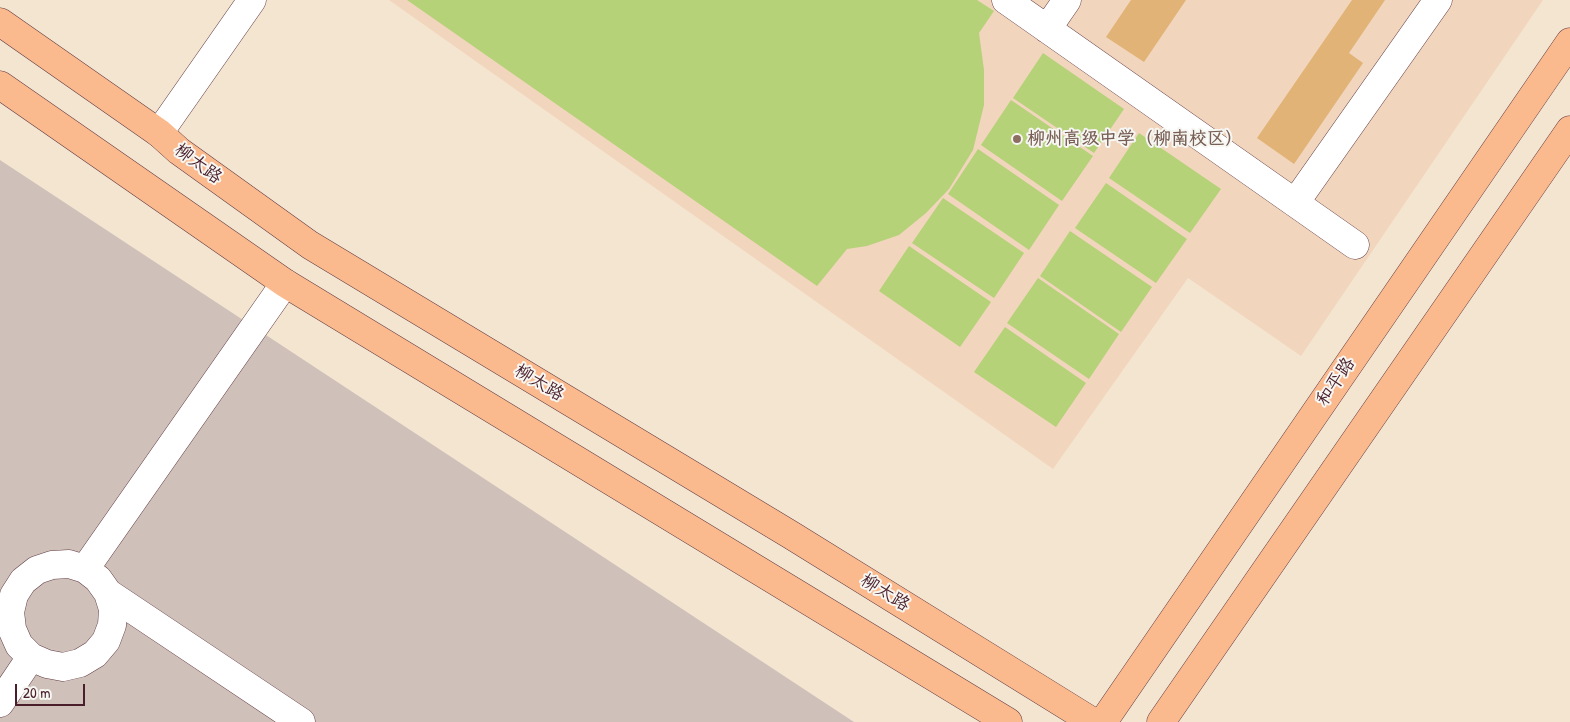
<!DOCTYPE html>
<meta charset="utf-8">
<style>
body{margin:0}
#map{position:relative;width:1570px;height:722px;overflow:hidden;background:#f4e5d1;font-family:"Patrick Hand",sans-serif}
canvas{display:block}
.scale{position:absolute;left:15px;top:684px;width:70px;height:22px;box-sizing:border-box;border:2px solid #4a1f2b;border-top:0;padding-left:6px;font-size:15px;line-height:18px;white-space:nowrap;color:#4a1f2b;-webkit-text-stroke:4px #f6f6f2;paint-order:stroke}
</style>
<div id="map">
<canvas width="1570" height="722"></canvas>
<div class="scale">20 m</div>
</div>
<script>
const context = document.querySelector('canvas').getContext('2d');
context.lineJoin = 'round';
function fillPath(path, color) {
  context.fillStyle = color;
  context.fill(path, 'evenodd');
}
function poly(rows) {
  const path = new Path2D();
  for (const r of rows) {
    path.moveTo(r[0], r[1]);
    for (let i = 2; i < r.length; i += 2) path.lineTo(r[i], r[i + 1]);
  }
  return path;
}
function stroke(path, color, width, dash) {
  context.strokeStyle = color;
  context.lineWidth = width;
  context.lineCap = dash ? 'butt' : 'round';
  context.setLineDash(dash || []);
  context.stroke(path);
}
function write(font, color, halo, rows, align = 'center') {
  context.font = font + ' "Patrick Hand","LXGW WenKai TC",sans-serif';
  context.lineWidth = 4;
  context.setLineDash([]);
  context.textBaseline = 'middle';
  context.strokeStyle = halo;
  context.fillStyle = color;
  for (const [text, x, y, turn = 0] of rows) {
    context.save();
    context.translate(x, y);
    context.rotate((+turn || 0) * Math.PI / 180);
    context.textAlign = isNaN(turn) ? turn : align;
    if (halo) context.strokeText(text, 0, 0);
    context.fillText(text, 0, 0);
    context.restore();
  }
}
fillPath(poly([
 [389,0,1543,0,1301,356,1188,278,1053,469]
]), '#f2d5bd');
fillPath(poly([
 [0,160,854,722,0,722]
]), '#cfc1ba');
fillPath(poly([
 [407,0,977,0,994,11,979,33,984,70,984,105,973,150,949,189,926,213,899,235,867,246,847,249,817,286],
 [1043,53,1124,109,1094,153,1013,98],
 [1011,100,1093,156,1062,201,981,145],
 [1139,133,1221,189,1190,233,1109,178],
 [978,149,1059,205,1029,250,948,194],
 [1106,183,1187,239,1156,283,1075,228],
 [943,198,1024,253,994,298,912,243],
 [1070,231,1152,287,1121,332,1040,276],
 [909,246,991,302,960,347,879,291],
 [1038,278,1119,334,1089,379,1007,323],
 [1005,327,1086,383,1056,427,974,372]
]), '#b5d278');
fillPath(poly([
 [1131,0,1186,0,1144,62,1106,37],
 [1352,0,1385,0,1349,53,1363,63,1294,164,1257,138]
]), '#e1b376');
const minor = poly([
 [1006,0,1355,245],
 [1047,29,1067,0],
 [159,133,252,0],
 [1295,203,1438,0],
 [85,569,285,283],
 [108,593,113,609,112,625,106,641,95,654,80,663,63,667,47,664,31,657,19,645,12,629,10,612,14,595,23,581,37,570,52,565,69,564,85,569,98,579,108,593,301,722],
 [0,703,31,657]
]);
const major = poly([
 [0,22,159,133,179,151,310,245,791,535,1093,722],
 [0,85,285,283,1008,722],
 [1103,722,1570,42],
 [1161,722,1570,130]
]);
stroke(minor, '#643d44', 29);
stroke(major, '#643d44', 29);
stroke(minor, '#fff', 28);
stroke(major, '#fbba8d', 28);
for (const [x, y, r, color] of [
 [1017,139,5,"#8d6e63"]
]) {
  const dot = new Path2D();
  dot.arc(x, y, r, 0, 2 * Math.PI);
  context.fillStyle = color;
  context.fill(dot);
  stroke(dot, '#f6f6f2', 2);
}
write('bold 18px', '#785e54', '#f6f6f2', [
 ["柳州高级中学（柳南校区）",1027,139]
], 'left');
write('18px', '#4a1f2b', '#f6f6f2', [
 ["柳太路",198,164,37],
 ["和平路",1336,382,-56],
 ["柳太路",539,383,31],
 ["柳太路",885,593,32]
]);
</script>
